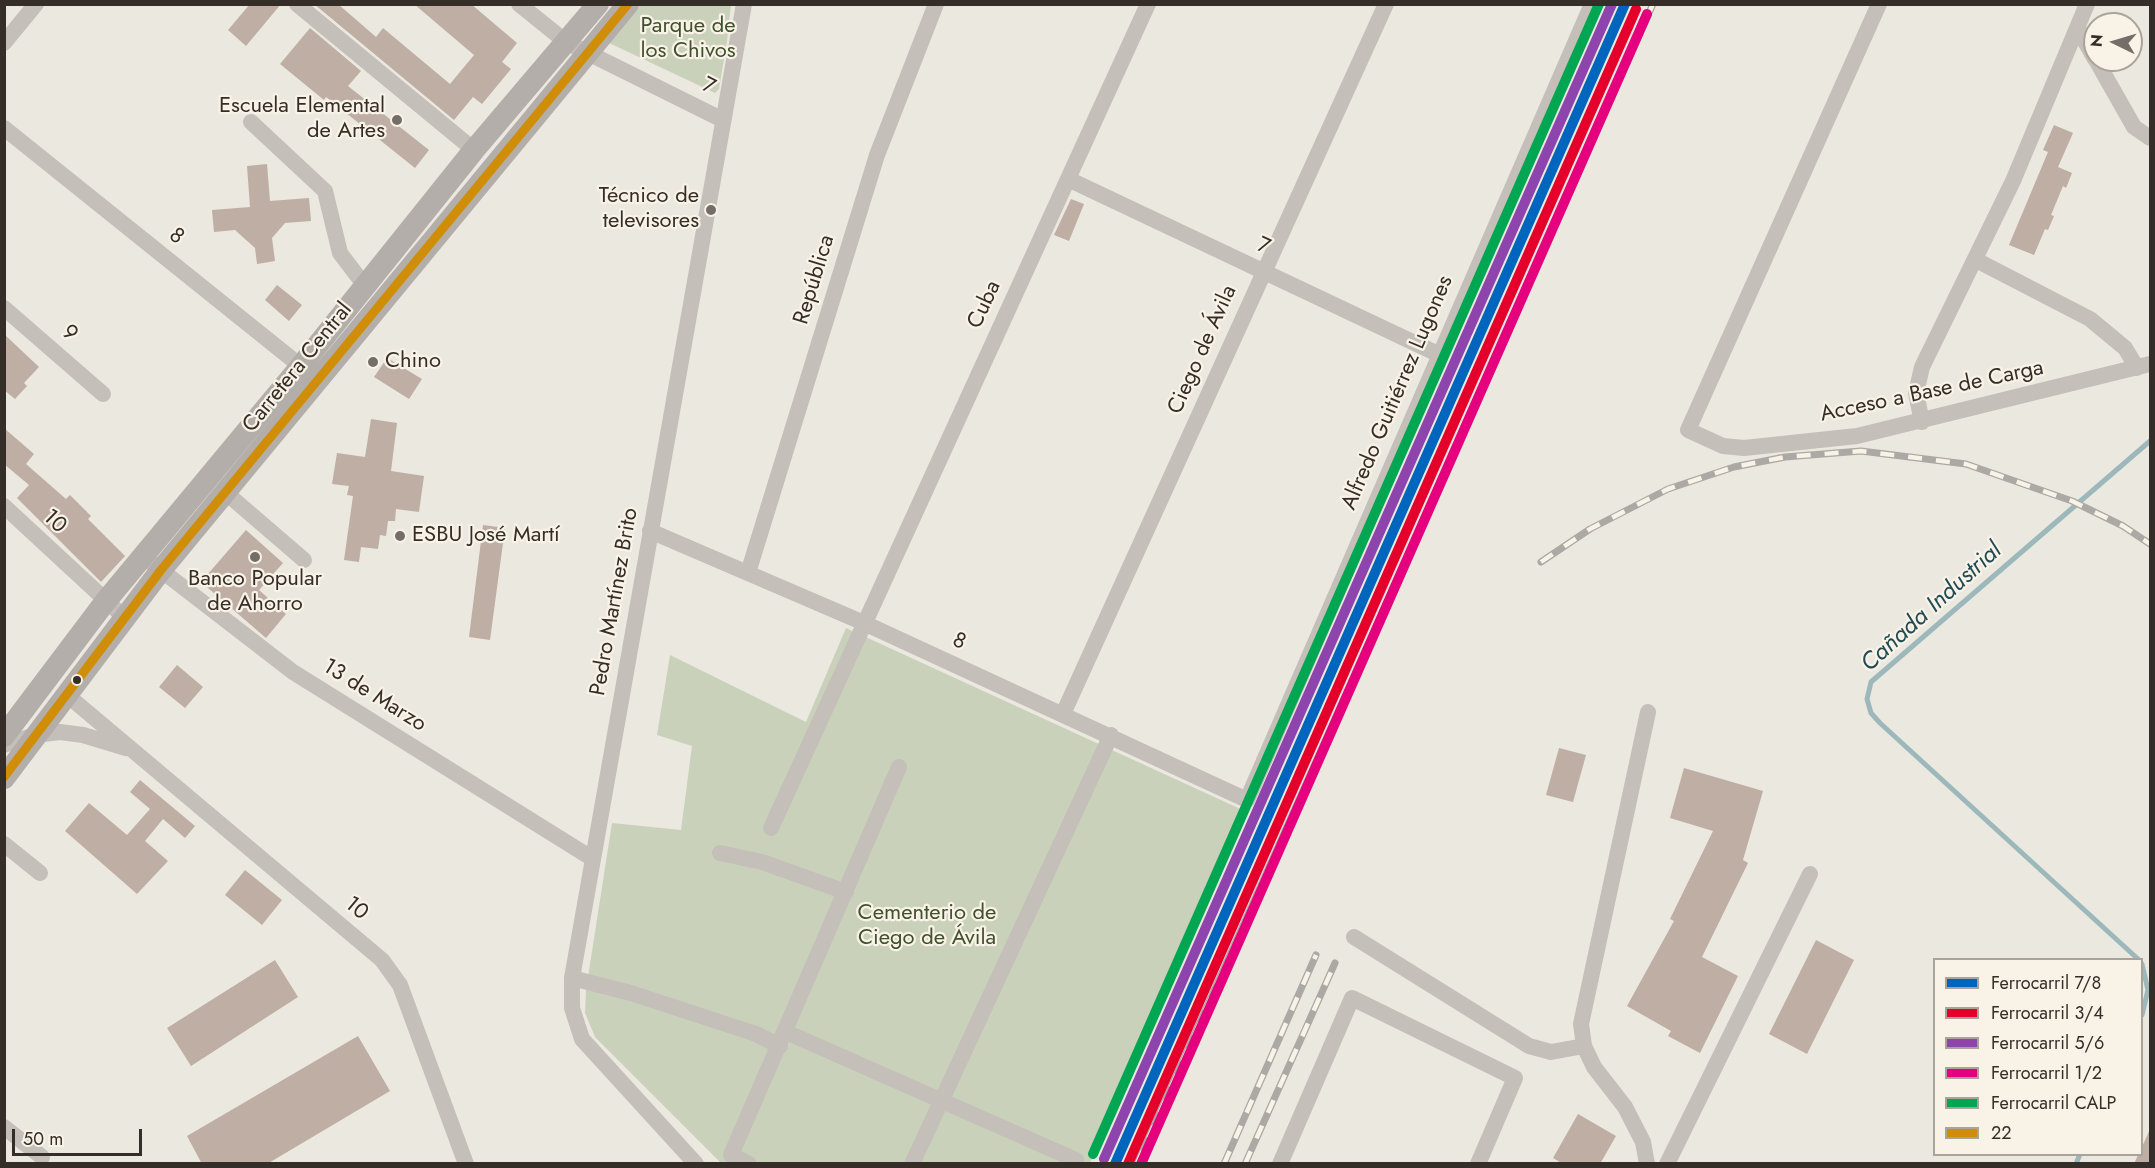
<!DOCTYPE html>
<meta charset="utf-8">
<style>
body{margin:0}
#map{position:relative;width:2155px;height:1168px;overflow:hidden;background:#ebe8e0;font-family:Jost,sans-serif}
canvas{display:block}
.frame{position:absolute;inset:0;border:6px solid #352d28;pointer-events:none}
.legend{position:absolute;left:1933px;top:958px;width:210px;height:198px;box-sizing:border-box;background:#f8f2e7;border:2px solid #aaa39b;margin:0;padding:8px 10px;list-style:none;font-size:18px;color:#352d28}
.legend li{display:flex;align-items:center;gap:12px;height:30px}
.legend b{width:30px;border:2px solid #aaa39b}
.north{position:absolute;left:2083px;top:12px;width:60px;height:60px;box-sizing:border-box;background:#f8f2e7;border:2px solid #aaa39b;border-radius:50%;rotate:275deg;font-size:16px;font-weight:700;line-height:24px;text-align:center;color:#352d28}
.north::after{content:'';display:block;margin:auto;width:21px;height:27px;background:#756e68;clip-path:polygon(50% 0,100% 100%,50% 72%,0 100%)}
.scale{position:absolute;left:12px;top:1129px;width:130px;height:27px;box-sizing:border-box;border:3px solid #352d28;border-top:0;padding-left:8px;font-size:18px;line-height:21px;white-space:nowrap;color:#352d28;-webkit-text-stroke:4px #f8f2e7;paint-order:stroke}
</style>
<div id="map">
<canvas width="2155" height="1168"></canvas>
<div class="frame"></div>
<ul class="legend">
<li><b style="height:8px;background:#0065bd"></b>Ferrocarril 7/8</li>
<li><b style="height:8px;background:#e4002b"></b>Ferrocarril 3/4</li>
<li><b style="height:8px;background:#8e44ad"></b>Ferrocarril 5/6</li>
<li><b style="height:8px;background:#e5007d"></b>Ferrocarril 1/2</li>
<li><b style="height:8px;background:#00a651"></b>Ferrocarril CALP</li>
<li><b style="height:8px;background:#d08e08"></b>22</li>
</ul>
<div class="north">N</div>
<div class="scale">50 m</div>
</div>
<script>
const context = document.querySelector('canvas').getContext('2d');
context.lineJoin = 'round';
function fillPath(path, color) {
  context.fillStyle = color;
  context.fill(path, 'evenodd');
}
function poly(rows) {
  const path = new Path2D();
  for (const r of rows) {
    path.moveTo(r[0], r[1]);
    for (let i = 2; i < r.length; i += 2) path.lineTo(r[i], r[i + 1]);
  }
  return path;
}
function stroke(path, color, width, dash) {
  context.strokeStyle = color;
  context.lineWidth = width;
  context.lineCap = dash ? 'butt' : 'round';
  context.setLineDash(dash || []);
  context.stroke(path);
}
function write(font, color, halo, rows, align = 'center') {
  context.font = font + ' Jost,sans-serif';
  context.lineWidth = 4.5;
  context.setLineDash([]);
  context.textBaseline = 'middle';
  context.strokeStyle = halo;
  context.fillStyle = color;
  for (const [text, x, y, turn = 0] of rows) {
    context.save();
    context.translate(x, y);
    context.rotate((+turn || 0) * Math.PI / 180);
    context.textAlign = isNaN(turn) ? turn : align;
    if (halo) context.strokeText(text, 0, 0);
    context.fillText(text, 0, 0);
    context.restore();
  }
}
fillPath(poly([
 [640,5,731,5,727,41,719,89,715,93,607,42],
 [846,628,1247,812,1090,1163,721,1163,595,1037,585,1013,586,990,612,823,681,830,692,746,657,735,670,655,806,722]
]), '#cad1bb');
stroke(poly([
 [2139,960,1880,723,1871,713,1867,699,1871,682,2150,441],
 [2142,964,2148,990,2142,1015],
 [2076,1164,2080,1154]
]), '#9db8bb', 5);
fillPath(poly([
 [250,4,281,4,246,46,228,30],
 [314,4,338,4,376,37,383,28,450,84,474,55,414,4,471,4,517,43,502,62,511,69,482,104,473,97,454,120],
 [310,28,361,71,348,86,429,150,415,168,326,97,324,100,280,64],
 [2054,125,2073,133,2058,167,2072,173,2066,188,2063,186,2051,215,2054,216,2048,230,2045,229,2034,255,2009,245,2048,152,2043,150],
 [267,164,270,201,309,198,311,221,285,223,272,238,275,261,257,264,255,248,235,230,214,232,212,210,250,207,247,166],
 [1071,199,1084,204,1069,241,1054,235],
 [277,285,302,305,289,321,265,300],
 [4,334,39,367,24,383,27,386,15,399,4,390],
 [387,358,422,379,409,399,374,377],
 [371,419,397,423,391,471,424,476,419,512,396,509,395,521,388,521,386,536,380,535,378,549,361,547,359,562,344,560,353,496,347,495,349,486,332,484,337,453,365,457],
 [4,428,34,454,26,464,66,499,70,495,91,516,88,519,125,556,101,582,17,498,29,485,4,464],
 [483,525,505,528,490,640,469,637],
 [246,530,283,563,259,590,286,614,266,638,201,582],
 [177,665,203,687,185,708,159,687],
 [1559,748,1586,755,1573,802,1546,795],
 [1684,768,1763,791,1743,860,1748,863,1702,957,1738,976,1700,1053,1668,1036,1671,1031,1627,1006,1674,921,1670,919,1713,831,1670,818],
 [140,780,195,826,185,838,163,819,145,841,168,861,137,894,65,831,89,803,127,835,150,809,130,792],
 [245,870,282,900,262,925,225,895],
 [1816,940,1854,960,1807,1054,1769,1034],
 [275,960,298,997,191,1066,167,1028],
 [358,1036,390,1091,267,1164,202,1164,187,1136],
 [1578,1114,1616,1136,1600,1164,1563,1164,1553,1158],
 [2151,1127,2151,1164,2134,1164,2138,1155,2142,1155,2142,1147]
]), '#beaea3');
stroke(poly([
 [297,4,474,150],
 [519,4,566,42,723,120],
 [1879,4,1688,430,1723,446,1744,448,1857,436,2150,364],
 [2078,29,2095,59],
 [4,43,36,4],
 [2096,60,2134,127,2150,138],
 [251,122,325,191,340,253,365,286],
 [4,128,308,372],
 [1068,179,1440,355],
 [1976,260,2090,319,2125,348,2137,368],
 [4,308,103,394],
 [1922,422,1916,393,1922,367,2013,181,2087,4],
 [225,492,304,560],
 [4,506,125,618],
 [650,531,864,623,1247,800,1592,4],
 [153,564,293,672,593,859],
 [748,573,877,155,936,4],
 [67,695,382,960,400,985,466,1164],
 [1063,714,1386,4],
 [4,745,35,735,60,732,83,735,126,748],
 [771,828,1148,4],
 [4,844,40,873],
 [720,853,762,862,846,892],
 [1354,937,1529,1046,1551,1052,1584,1046],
 [572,978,631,993,756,1034,780,1046],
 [786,1032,1076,1160],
 [4,1127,42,1157],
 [696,1164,582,1039,572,1008,572,978,744,4],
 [749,1164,731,1155,899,767],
 [912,1164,1111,735],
 [1280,1164,1352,998,1515,1078,1478,1164],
 [1647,1164,1643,1142,1625,1107,1594,1067,1584,1046,1581,1024,1648,712],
 [1667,1164,1810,874]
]), '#c4bfb9', 16);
stroke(poly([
 [4,736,105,602,301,366,474,150,598,4],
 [4,778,161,570,628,4]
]), '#b3aea9', 22);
const rail = poly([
 [1541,562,1590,529,1668,489,1734,467,1785,457,1861,451,1966,464,2072,501,2123,526,2150,544],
 [1137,1164,1653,4],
 [1224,1164,1316,955],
 [1245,1164,1335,963]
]);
stroke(rail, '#aca8a4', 7);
stroke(rail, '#f8f2e7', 4.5, [14]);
stroke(poly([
 [4,777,161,570,628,4]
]), '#d08e08', 9);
stroke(poly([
 [1115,1164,1625,4]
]), '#0065bd', 10);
stroke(poly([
 [1128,1164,1636,9]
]), '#e4002b', 10);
stroke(poly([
 [1104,1159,1612,4]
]), '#8e44ad', 10);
stroke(poly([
 [1141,1164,1647,14]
]), '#e5007d', 10);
stroke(poly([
 [1093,1154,1599,4]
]), '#00a651', 10);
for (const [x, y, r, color] of [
 [397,120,6,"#756e68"],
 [711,210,6,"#756e68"],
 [373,362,6,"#756e68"],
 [400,536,6,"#756e68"],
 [255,557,6,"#756e68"],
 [77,680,5,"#352d28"]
]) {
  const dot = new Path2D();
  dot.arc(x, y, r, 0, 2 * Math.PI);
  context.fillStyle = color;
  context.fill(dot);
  stroke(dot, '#f8f2e7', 2);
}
write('22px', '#40512d', '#f8f2e7', [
 ["Parque de",688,27],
 ["los Chivos",688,52],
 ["Cementerio de",927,914],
 ["Ciego de Ávila",927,939]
]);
write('22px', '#352d28', '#f8f2e7', [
 ["7",708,87,27],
 ["8",176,237,39],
 ["7",1263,247,25],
 ["República",815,280,-73],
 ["Cuba",985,305,-65],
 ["9",69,334,41],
 ["Ciego de Ávila",1203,350,-66],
 ["Carretera Central",298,368,-51],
 ["Acceso a Base de Carga",1932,392,-12],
 ["Alfredo Guitiérrez Lugones",1398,393,-67],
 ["10",54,522,44],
 ["Pedro Martínez Brito",615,602,-80],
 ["8",959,642,24],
 ["13 de Marzo",374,696,32],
 ["10",356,909,40]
]);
write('22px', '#352d28', '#f8f2e7', [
 ["Escuela Elemental",385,107],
 ["de Artes",385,132],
 ["Técnico de",699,197],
 ["televisores",699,222],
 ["Chino",385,362,"left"],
 ["ESBU José Martí",412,536,"left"],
 ["Banco Popular",255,580,"center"],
 ["de Ahorro",255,605,"center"]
], 'right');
write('italic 24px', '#204a54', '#f8f2e7', [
 ["Cañada Industrial",1932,608,-42]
]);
</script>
